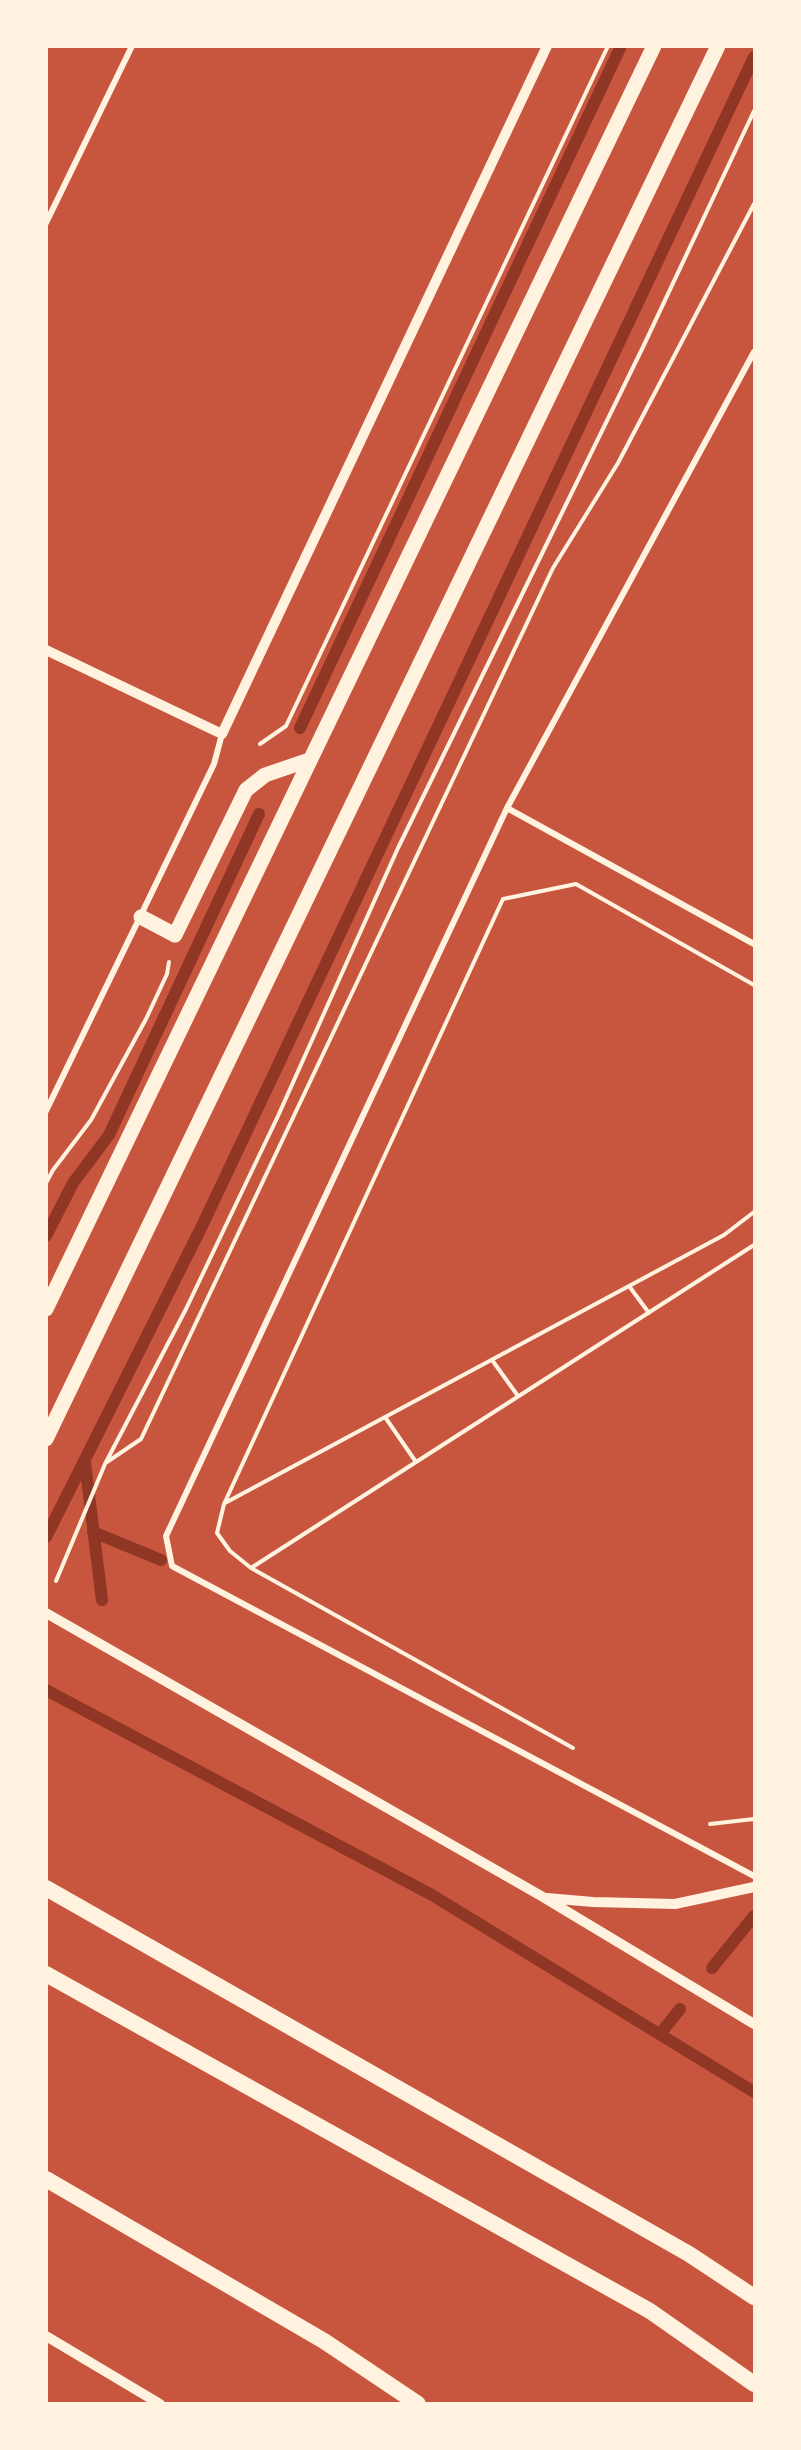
<!DOCTYPE html>
<style>
body{margin:0}
#map{position:relative;width:801px;height:2450px;overflow:hidden;background:#c8553d;font-family:"Varela Round",sans-serif}
canvas{display:block}
.frame{position:absolute;inset:0;border:48px solid #fff3e0;pointer-events:none}
</style>
<div id="map">
<canvas width="801" height="2450"></canvas>
<div class="frame"></div>
</div>
<script>
const context = document.querySelector('canvas').getContext('2d');
context.lineJoin = 'round';
function poly(rows) {
  const path = new Path2D();
  for (const r of rows) {
    path.moveTo(r[0], r[1]);
    for (let i = 2; i < r.length; i += 2) path.lineTo(r[i], r[i + 1]);
  }
  return path;
}
function stroke(path, color, width, dash) {
  context.strokeStyle = color;
  context.lineWidth = width;
  context.lineCap = dash ? 'butt' : 'round';
  context.setLineDash(dash || []);
  context.stroke(path);
}
stroke(poly([
 [300,728,621,46],
 [46,1236,73,1183,109,1135,259,814],
 [85,1463,102,1600],
 [93,1532,161,1560],
 [46,1537,202,1226,754,57],
 [46,1690,432,1895,754,2092],
 [712,1968,754,1916],
 [660,2034,680,2009]
]), '#8f3625', 12);
stroke(poly([
 [260,744,286,726,608,46],
 [46,1183,53,1170,91,1120,146,1019,167,974,169,962],
 [629,1286,649,1313],
 [492,1360,518,1396],
 [385,1417,416,1462],
 [107,1462,141,1439,553,568,618,463,754,204],
 [225,1503,724,1235,754,1212],
 [251,1568,754,1245],
 [56,1581,105,1464,186,1309,278,1116,398,848,643,347,754,111],
 [573,1748,251,1568,230,1551,217,1533,224,1504,503,899,576,884,754,985],
 [710,1824,754,1819]
]), '#fff3e0', 4);
stroke(poly([
 [46,223,132,46],
 [754,352,507,808,166,1536,172,1566,754,1876],
 [507,808,754,944],
 [46,1111,214,764,222,734]
]), '#fff3e0', 6);
stroke(poly([
 [46,650,222,734,547,46],
 [46,1613,543,1897,754,2024],
 [547,1898,593,1902,675,1904,754,1887],
 [46,2336,160,2404]
]), '#fff3e0', 10);
stroke(poly([
 [141,917,175,935,246,790,265,775,309,760],
 [46,1309,654,46],
 [46,1439,718,46]
]), '#fff3e0', 15);
stroke(poly([
 [46,1888,689,2254,754,2297],
 [46,1974,650,2311,754,2384],
 [46,2179,324,2341,418,2404]
]), '#fff3e0', 16);
</script>
